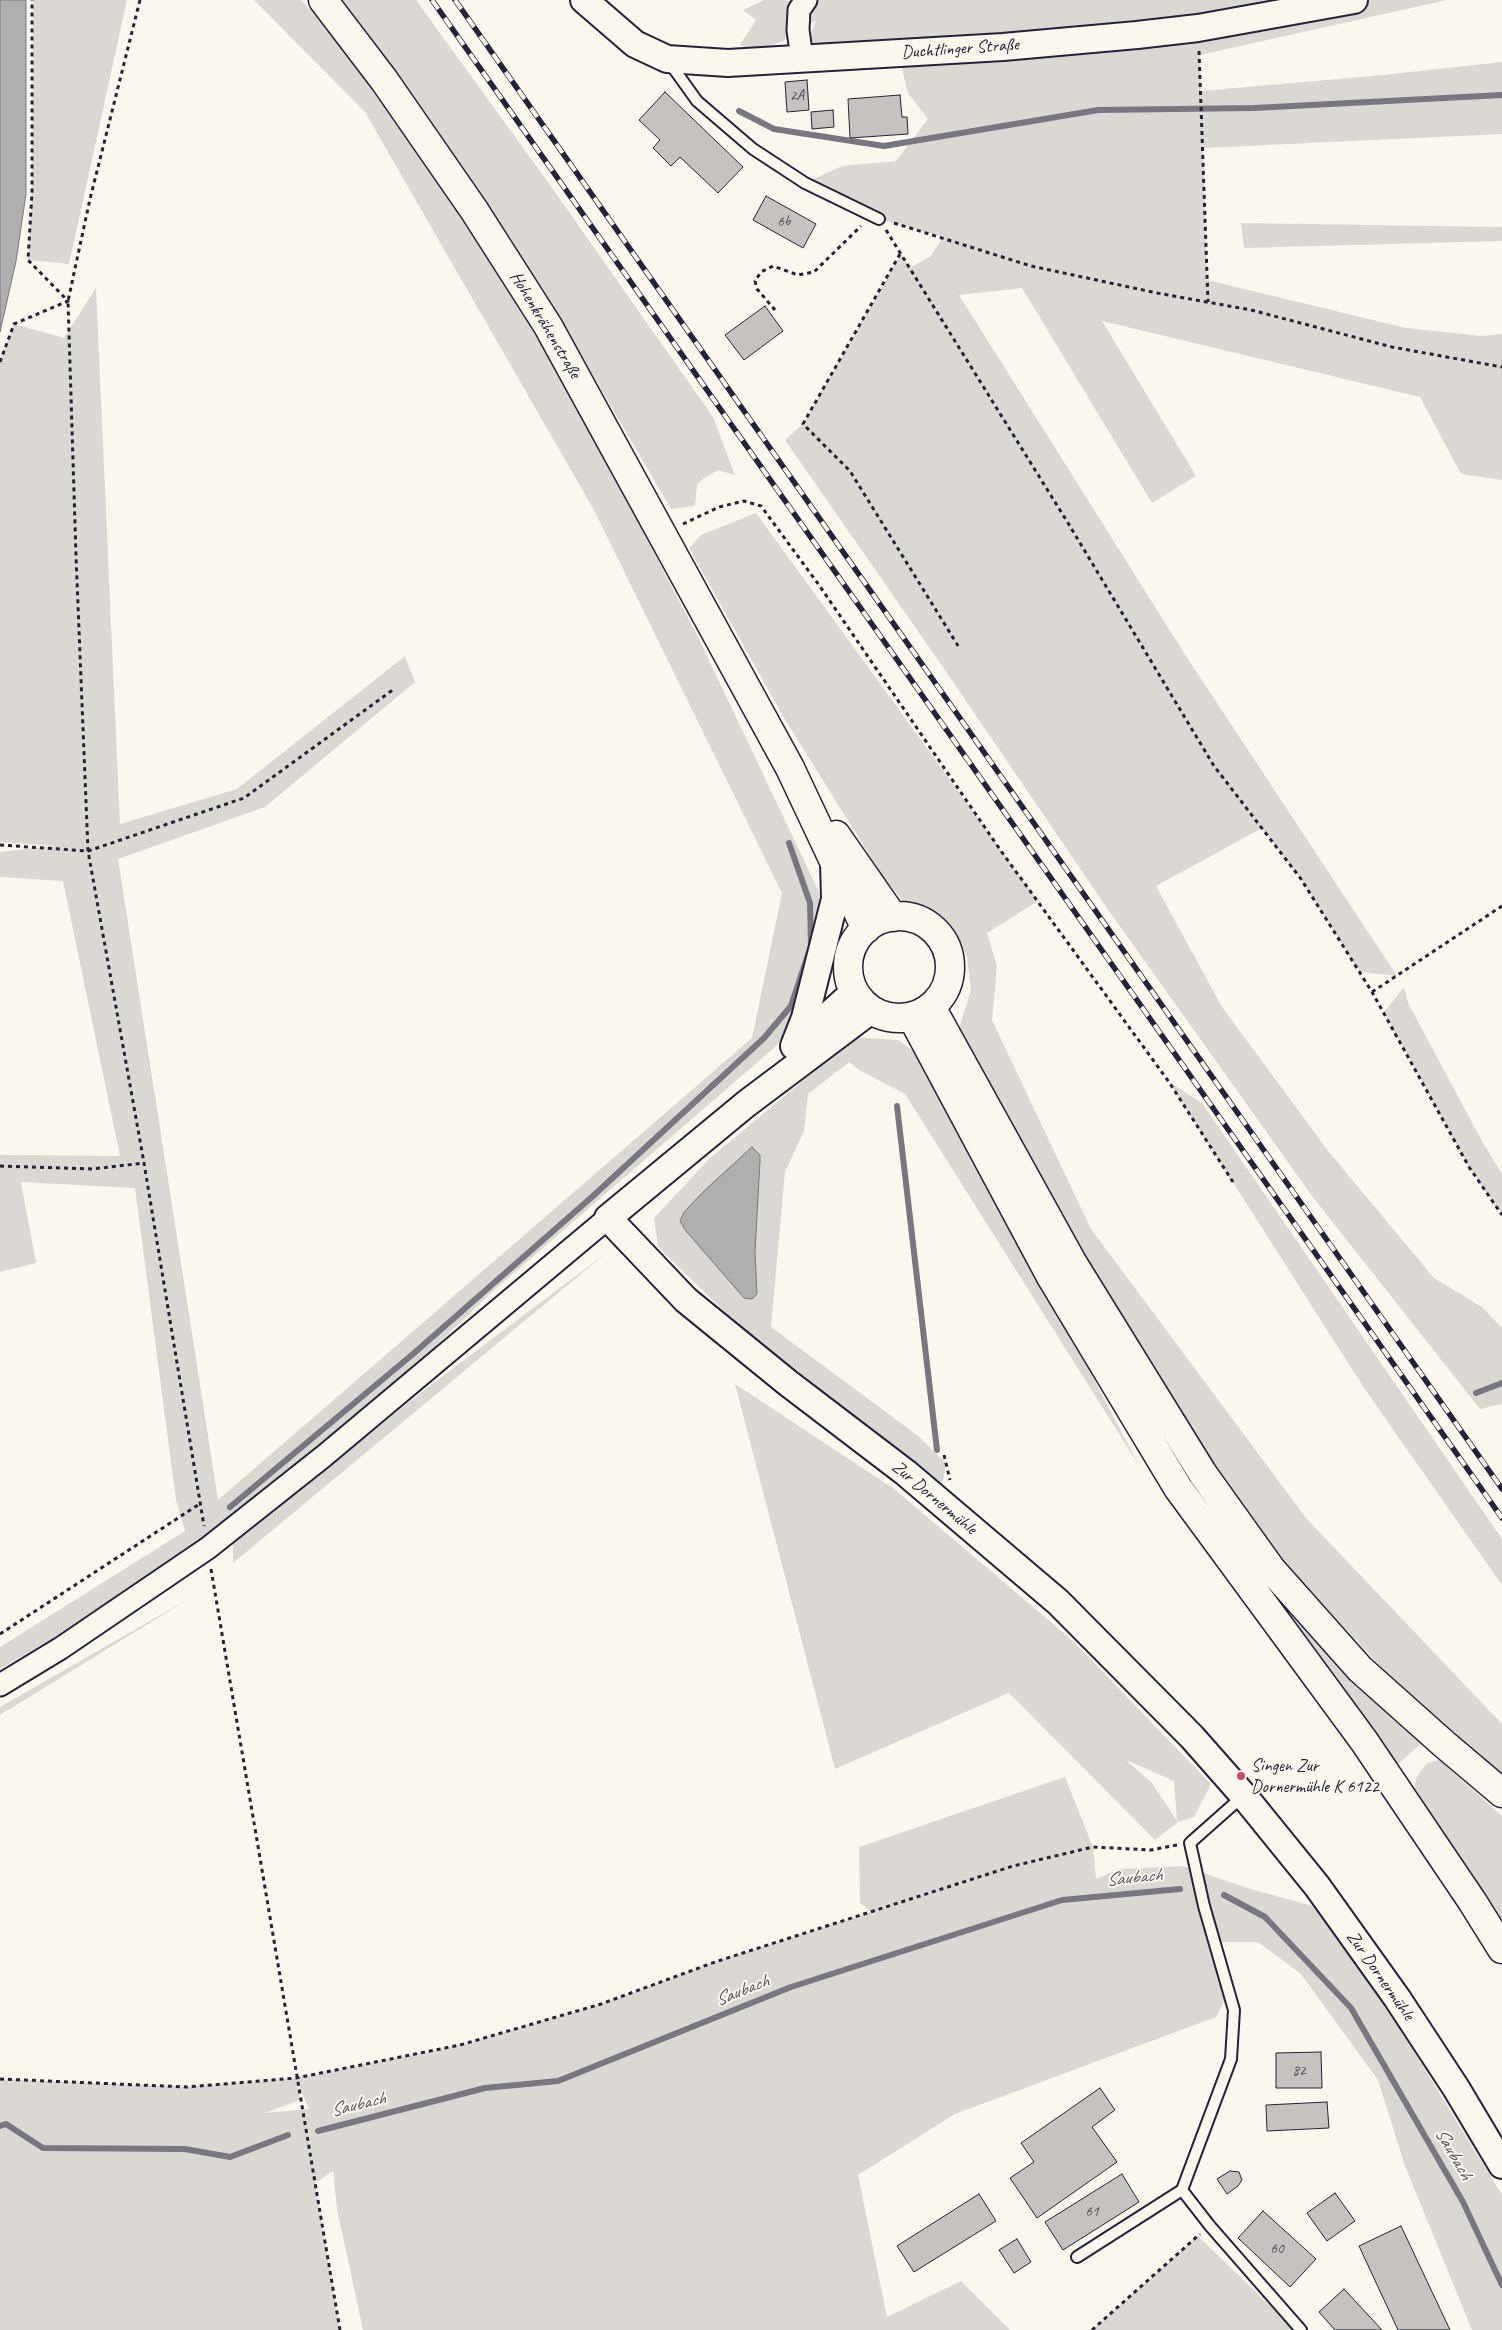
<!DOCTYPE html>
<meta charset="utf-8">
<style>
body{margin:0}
canvas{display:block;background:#fbf7ec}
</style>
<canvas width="1502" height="2330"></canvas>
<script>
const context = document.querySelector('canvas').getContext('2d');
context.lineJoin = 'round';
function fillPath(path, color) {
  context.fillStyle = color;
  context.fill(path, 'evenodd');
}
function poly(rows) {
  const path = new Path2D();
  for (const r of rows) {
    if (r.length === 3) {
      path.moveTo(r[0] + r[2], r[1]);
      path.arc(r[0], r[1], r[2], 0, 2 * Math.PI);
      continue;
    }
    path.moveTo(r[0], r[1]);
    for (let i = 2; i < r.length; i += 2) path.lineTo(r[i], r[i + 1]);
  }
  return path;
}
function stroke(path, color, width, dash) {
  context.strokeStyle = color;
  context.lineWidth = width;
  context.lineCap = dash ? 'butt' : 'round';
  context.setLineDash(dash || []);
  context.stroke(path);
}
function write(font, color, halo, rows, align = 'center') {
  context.font = font + ' Caveat,sans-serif';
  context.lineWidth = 4;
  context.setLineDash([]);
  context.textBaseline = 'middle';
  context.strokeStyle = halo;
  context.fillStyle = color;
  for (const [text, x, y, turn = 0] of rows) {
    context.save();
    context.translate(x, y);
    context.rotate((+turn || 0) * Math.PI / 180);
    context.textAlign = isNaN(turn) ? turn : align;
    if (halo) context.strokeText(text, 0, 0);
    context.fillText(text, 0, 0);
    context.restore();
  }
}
fillPath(poly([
 [33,0,127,0,69,264,28,260,32,192],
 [254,0,301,0,371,76,563,379,698,637,819,892,820,935,794,1021,775,1047,492,1292,412,1369,299,1462,227,1520,73,1626,0,1669,0,1647,185,1531,176,1500,135,1188,21,1182,36,1263,0,1272,0,1155,120,1156,63,881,0,877,0,852,54,846,0,842,0,362,14,324,64,338,96,288,120,824,237,789,405,656,415,682,265,807,118,859,218,1500,752,1038,782,893,594,510,365,112],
 [338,0,416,0,550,185,713,417,735,475,718,470,704,478,697,485,695,506,671,509,573,341,479,192,371,39],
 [764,0,783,0,810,4,814,0,1447,0,1200,55,1201,91,1383,75,1502,62,1502,134,1203,148,1207,280,1406,328,1482,336,1502,334,1502,480,1461,474,1420,397,1102,321,1196,476,1152,503,1022,288,959,295,1184,653,1397,976,1360,972,1301,879,1262,828,1156,886,1222,1007,1329,1152,1434,1278,1482,1307,1502,1328,1502,1404,1480,1409,1312,1196,1109,911,947,673,785,440,803,424,901,254,910,268,931,256,943,237,879,219,805,183,842,166,896,161,928,119,908,93,898,53,802,59,816,20,783,41,757,51,740,45,756,20,743,10],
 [1241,223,1502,227,1502,241,1244,248],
 [756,513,1038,901,987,933,997,966,992,1020,1091,1229,1306,1518,1502,1724,1502,1774,1479,1757,1380,1666,1284,1562,1183,1425,957,1035,971,990,967,956,949,925,906,904,885,880,784,718,689,548,701,535],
 [1404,987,1408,1003,1483,1143,1502,1174,1502,1215,1469,1167,1384,1012],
 [855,1037,898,1040,926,1060,1140,1467,905,1094,859,1070,849,1062,808,1094,804,1131,785,1172,771,1327,917,1435,946,1463,942,1488,730,1317,658,1247,654,1218,709,1159],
 [1169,1082,1202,1103,1502,1539,1502,1585,1364,1388],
 [605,1254,233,1563,233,1544,419,1394],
 [735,1384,893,1488,1072,1640,1211,1784,1194,1817,1178,1822,1155,1840,1009,1693,835,1769],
 [1126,1760,1174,1781,1177,1821,1152,1783],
 [190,1598,0,1715,0,1707],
 [1281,1602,1350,1675,1424,1741,1397,1765,1297,1629],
 [1439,1760,1502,1816,1502,1926,1414,1795,1416,1778,1427,1763],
 [1065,1777,1093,1847,1096,1879,1120,1869,1183,1866,1247,1888,1320,1908,1413,2050,1502,2195,1502,2330,1472,2330,1405,2166,1378,2080,1301,1974,1258,1942,1215,1942,1229,1990,1216,2017,955,2114,858,2175,887,2317,961,2281,1010,2330,363,2330,337,2209,333,2171,315,2183,340,2330,0,2330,0,2079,187,2087,296,2078,460,2045,601,2004,715,1962,871,1912,860,1903,859,1847],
 [297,2081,309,2109,265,2113,300,2100],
 [1198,2236,1295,2330,1092,2330]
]), '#dbd8d3');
const water = poly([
 [0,0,26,0,26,194,16,261,0,332,0,0],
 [752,1147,760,1155,760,1161,755,1252,757,1294,752,1299,744,1298,686,1231,680,1221,684,1212,704,1191,752,1147]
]);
fillPath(water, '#b1aeb0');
stroke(water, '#787681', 1);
stroke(poly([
 [739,111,774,129,884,146,1098,110,1254,108,1502,95],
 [897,1106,937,1450],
 [1476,1393,1502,1383],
 [230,1507,413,1354,593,1196,764,1038,791,1006,811,946,810,903,789,843],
 [1224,1895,1265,1917,1351,2008,1463,2202,1502,2285],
 [0,2126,6,2124,43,2148,185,2149,230,2157,288,2135],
 [318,2131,485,2088,558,2081,791,1987,1062,1900,1180,1889]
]), '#787681', 6);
const building = poly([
 [807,80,809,110,787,112,785,82,807,80],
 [665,92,743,167,718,193,680,157,671,166,653,148,660,140,639,120,665,92],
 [900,95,902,117,907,117,908,134,850,138,848,99,900,95],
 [833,110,834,127,812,129,811,112,833,110],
 [766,196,816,224,803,248,753,220,766,196],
 [765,306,783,331,744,360,725,335,765,306],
 [1321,2052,1322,2088,1276,2088,1276,2053,1321,2052],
 [1100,2088,1115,2110,1092,2127,1117,2162,1037,2218,1010,2178,1034,2162,1021,2143,1100,2088],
 [1327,2102,1329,2128,1267,2131,1266,2105,1327,2102],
 [1230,2171,1239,2172,1242,2180,1238,2186,1227,2194,1217,2179,1230,2171],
 [1122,2174,1139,2202,1063,2250,1045,2222,1122,2174],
 [1335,2193,1355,2221,1327,2241,1307,2213,1335,2193],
 [979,2194,996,2221,914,2272,897,2246,979,2194],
 [1263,2211,1316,2259,1290,2287,1238,2238,1263,2211],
 [1401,2226,1450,2330,1398,2330,1359,2246,1401,2226],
 [1017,2239,1031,2262,1014,2273,999,2250,1017,2239],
 [1344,2289,1382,2330,1335,2330,1319,2312,1344,2289]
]);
fillPath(building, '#c6c2c0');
stroke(building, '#22223b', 1);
const service = poly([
 [669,62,697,101,753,149,805,183,879,219],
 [1243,1796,1190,1843,1204,1906,1234,2010,1231,2059,1182,2190,1210,2226,1301,2330],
 [1077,2257,1182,2190]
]);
const minor = poly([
 [802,59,798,30,799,10,806,0],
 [0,1685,61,1648,208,1548,324,1456,608,1218]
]);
const tertiary = poly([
 [584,0,635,44,667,59,728,63,1003,47,1137,35,1198,28,1354,0],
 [871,1010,746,1104,608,1218,686,1300,788,1383,906,1473,1058,1602,1192,1737,1244,1796,1317,1886,1397,1998,1456,2088,1502,2165],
 [798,1043,854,992],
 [794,1046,805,1018,835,899,834,861]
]);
const secondary = poly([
 [323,0,384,80,474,210,548,326,790,768,866,929],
 [836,835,893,917],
 [899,967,51],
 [931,1007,1072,1262,1203,1474,1271,1569,1360,1669,1444,1744,1502,1793],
 [912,1017,1050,1275,1178,1488,1364,1741,1472,1901,1502,1949]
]);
stroke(service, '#22223b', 14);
stroke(minor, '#22223b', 25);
stroke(tertiary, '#22223b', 30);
stroke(secondary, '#22223b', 31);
stroke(poly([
 [140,0,90,199,68,301,76,556,88,851,144,1163,204,1526],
 [1199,51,1208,302],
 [894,223,1031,266,1157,293,1251,310,1392,347,1502,367],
 [886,230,1068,523,1214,766,1301,879,1372,992,1469,1167,1502,1215],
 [900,254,803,424,850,471,960,649],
 [775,310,757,289,755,281,761,272,773,266,798,275,814,272,861,226],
 [0,362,14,324,68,301,28,260,32,192,32,0],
 [683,524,719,507,744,501,761,506,819,585,1001,851,1169,1082,1233,1182],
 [0,845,88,851,244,798,394,689],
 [1372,992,1502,906],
 [0,1166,92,1169,144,1163],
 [944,1455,950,1480],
 [211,1569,340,2330],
 [0,1634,201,1503],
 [0,2079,187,2087,296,2078,460,2045,601,2004,715,1962,1013,1866,1093,1847,1151,1850,1177,1845],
 [1092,2330,1200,2234]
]), '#22223b', 3, [4, 4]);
stroke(service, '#fbf7ec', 10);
stroke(minor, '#fbf7ec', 21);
stroke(tertiary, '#fbf7ec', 26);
stroke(secondary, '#fbf7ec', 28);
const rail = poly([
 [432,0,1502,1518],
 [455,0,1502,1489]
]);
stroke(rail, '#22223b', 5.5);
stroke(rail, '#fbf7ec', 4, [11]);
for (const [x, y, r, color] of [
 [1241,1776,5,"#d1495b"]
]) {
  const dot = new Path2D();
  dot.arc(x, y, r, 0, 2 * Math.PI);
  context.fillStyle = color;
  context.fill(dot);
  stroke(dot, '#fbf7ec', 2);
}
write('15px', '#4b4a5c', null, [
 ["2A",797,96],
 ["6b",784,222],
 ["82",1299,2071],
 ["61",1092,2212],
 ["60",1277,2249]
]);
write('18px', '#22223b', '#fbf7ec', [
 ["Duchtlinger Straße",960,49,-4],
 ["Hohenkrähenstraße",545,325,59],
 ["Zur Dornermühle",934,1498,40],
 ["Zur Dornermühle",1380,1976,55]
]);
write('18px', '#22223b', '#fbf7ec', [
 ["Singen Zur",1251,1766],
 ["Dornermühle K 6122",1251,1787]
], 'left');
write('italic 19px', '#545364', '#fbf7ec', [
 ["Saubach",1134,1878,-6],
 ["Saubach",742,1991,-22],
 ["Saubach",358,2105,-14],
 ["Saubach",1453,2154,60]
]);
</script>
